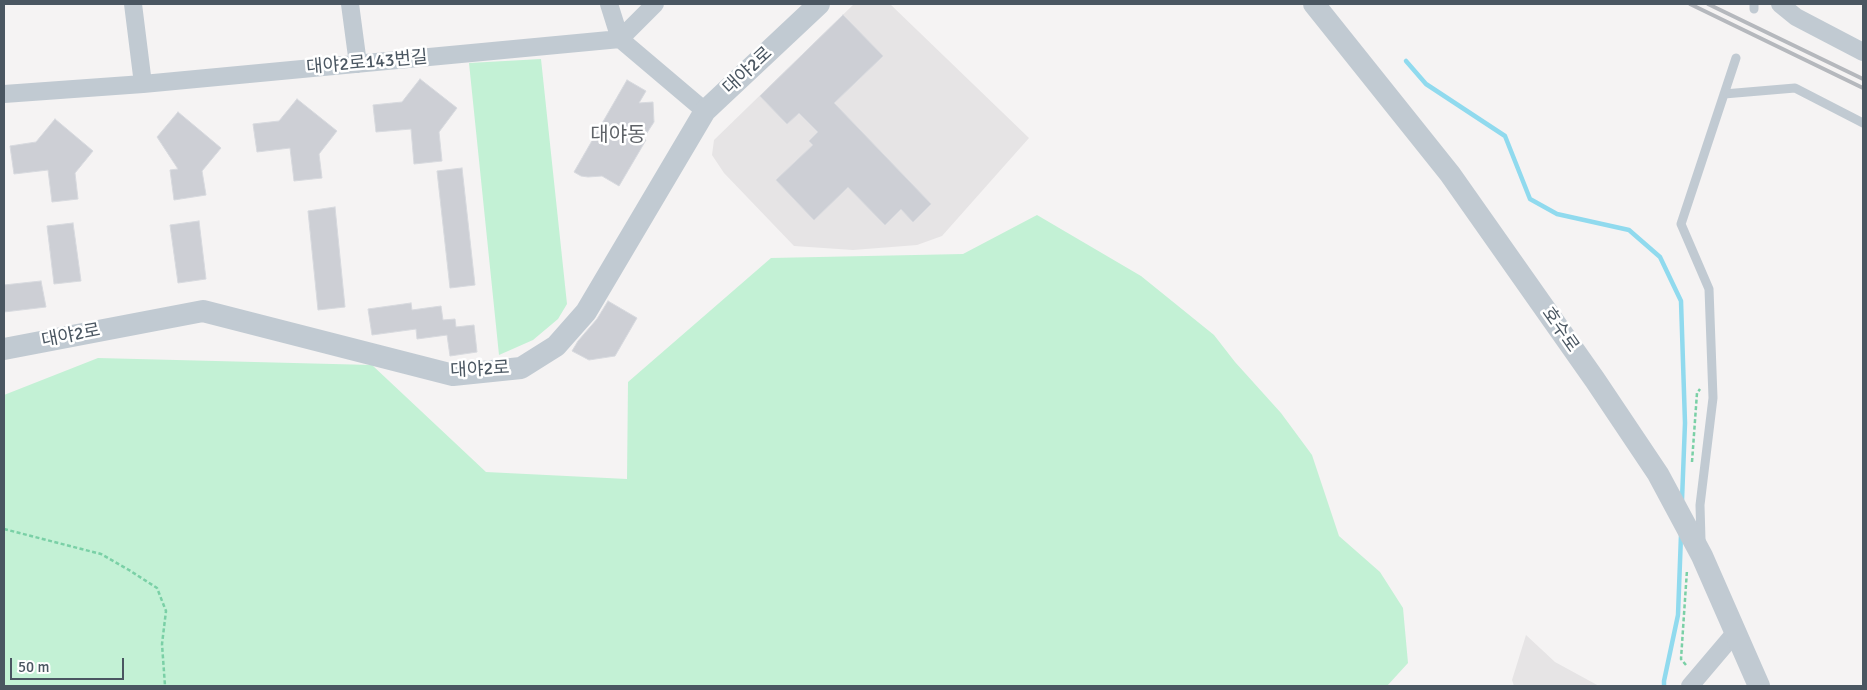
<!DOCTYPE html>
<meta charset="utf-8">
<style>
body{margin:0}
#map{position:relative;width:1867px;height:690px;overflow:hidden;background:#f5f3f3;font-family:Signika,sans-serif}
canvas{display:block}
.frame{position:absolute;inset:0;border:5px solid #4a5661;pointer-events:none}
.scale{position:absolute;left:10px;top:658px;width:114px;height:22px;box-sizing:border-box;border:2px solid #4a5661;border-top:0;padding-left:6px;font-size:15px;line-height:18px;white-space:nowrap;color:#4a5661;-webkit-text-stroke:4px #fff;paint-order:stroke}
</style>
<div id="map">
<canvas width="1867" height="690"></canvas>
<div class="frame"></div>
<div class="scale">50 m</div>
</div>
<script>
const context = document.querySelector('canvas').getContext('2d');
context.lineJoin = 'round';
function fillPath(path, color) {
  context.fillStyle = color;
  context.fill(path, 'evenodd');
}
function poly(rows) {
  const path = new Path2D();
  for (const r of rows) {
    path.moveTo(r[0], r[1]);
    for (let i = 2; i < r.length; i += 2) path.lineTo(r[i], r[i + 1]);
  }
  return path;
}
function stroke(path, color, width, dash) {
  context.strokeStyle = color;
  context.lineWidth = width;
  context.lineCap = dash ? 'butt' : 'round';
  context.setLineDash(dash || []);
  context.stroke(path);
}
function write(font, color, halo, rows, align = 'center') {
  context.font = font + ' Signika,"Noto Sans KR",sans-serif';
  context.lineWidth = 5;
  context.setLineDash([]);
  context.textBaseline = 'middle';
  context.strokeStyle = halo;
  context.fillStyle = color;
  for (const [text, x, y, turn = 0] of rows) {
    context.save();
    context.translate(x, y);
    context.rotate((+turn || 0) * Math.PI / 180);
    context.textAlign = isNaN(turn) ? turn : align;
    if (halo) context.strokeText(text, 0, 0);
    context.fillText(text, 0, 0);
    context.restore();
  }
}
fillPath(poly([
 [854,4,890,4,1029,138,942,236,917,245,853,250,794,246,724,173,712,155,714,140],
 [1526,635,1555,662,1599,686,1514,686,1512,680]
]), '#e6e4e5');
fillPath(poly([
 [541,59,567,304,558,319,533,340,499,355,469,63],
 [1037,215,1141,276,1214,335,1235,362,1281,413,1312,455,1339,536,1380,572,1403,608,1408,663,1387,686,4,686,4,395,98,358,372,365,486,472,627,479,628,382,771,258,963,254]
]), '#c3f1d5');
stroke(poly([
 [1406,61,1426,84,1505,136,1530,199,1557,214,1629,230,1660,257,1681,301,1685,423,1682,500],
 [1664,686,1664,681,1678,615,1681,535]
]), '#90daee', 4.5);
const building = poly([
 [843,15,883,56,834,103,931,204,913,222,901,209,885,225,848,187,814,220,776,180,813,145,809,141,818,132,799,113,787,124,760,96,843,15],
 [420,79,457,108,439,132,442,161,414,164,411,129,376,132,373,105,402,102,420,79],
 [627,80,646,91,639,103,653,102,654,122,643,139,646,140,619,186,602,176,588,177,581,176,574,172,627,80],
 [297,99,337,131,319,154,322,178,294,181,290,148,257,152,253,124,279,121,297,99],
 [178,112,221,148,202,171,206,195,174,200,170,170,178,169,157,137,178,112],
 [55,119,93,151,75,173,78,199,52,202,48,170,14,174,10,146,36,142,55,119],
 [462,168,475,285,450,288,437,171,462,168],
 [335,207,345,307,318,310,308,211,335,207],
 [199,221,206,279,178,283,170,225,199,221],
 [73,223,81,281,54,284,47,226,73,223],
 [41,281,46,307,4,312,4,285,41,281],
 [608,301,637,318,615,356,589,360,572,351,578,341,597,319,608,301],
 [411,303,412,310,441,306,443,320,455,319,456,327,474,325,477,352,450,356,447,335,417,339,416,329,372,335,368,309,411,303]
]);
fillPath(building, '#cdcfd5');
stroke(building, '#d7d9de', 1);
stroke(poly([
 [1692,462,1697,393,1700,389],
 [4,529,101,554,129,570,157,588,166,611,162,644,165,686],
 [1686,665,1681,659,1687,570]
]), '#7ad0a6', 2.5, [4, 2.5]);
stroke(poly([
 [1754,9,1754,4],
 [1724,94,1795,88,1863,123],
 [1701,540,1700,505,1713,398,1709,289,1681,224,1736,58]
]), '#c1cad2', 9);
stroke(poly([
 [133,4,143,84],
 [350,4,358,64],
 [609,4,620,39,655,4],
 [1780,4,1796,17,1863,52],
 [4,94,143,84,620,39,705,111],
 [1690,686,1735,633]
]), '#c1cad2', 18);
stroke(poly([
 [1314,4,1450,174,1595,380,1658,474,1702,556,1759,686],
 [4,349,203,311,453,375,521,368,556,346,586,312,705,111,819,4]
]), '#c1cad2', 22);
stroke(poly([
 [1690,4,1863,88],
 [1708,4,1863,79]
]), '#b5b8bd', 4);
write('18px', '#4a5661', '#fff', [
 ["대야2로143번길",367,63,-5],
 ["대야2로",748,71,-43],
 ["호수로",1560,330,55],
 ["대야2로",71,336,-11],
 ["대야2로",480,370,-3]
]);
write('20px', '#5f6368', '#fff', [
 ["대야동",618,136]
]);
</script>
